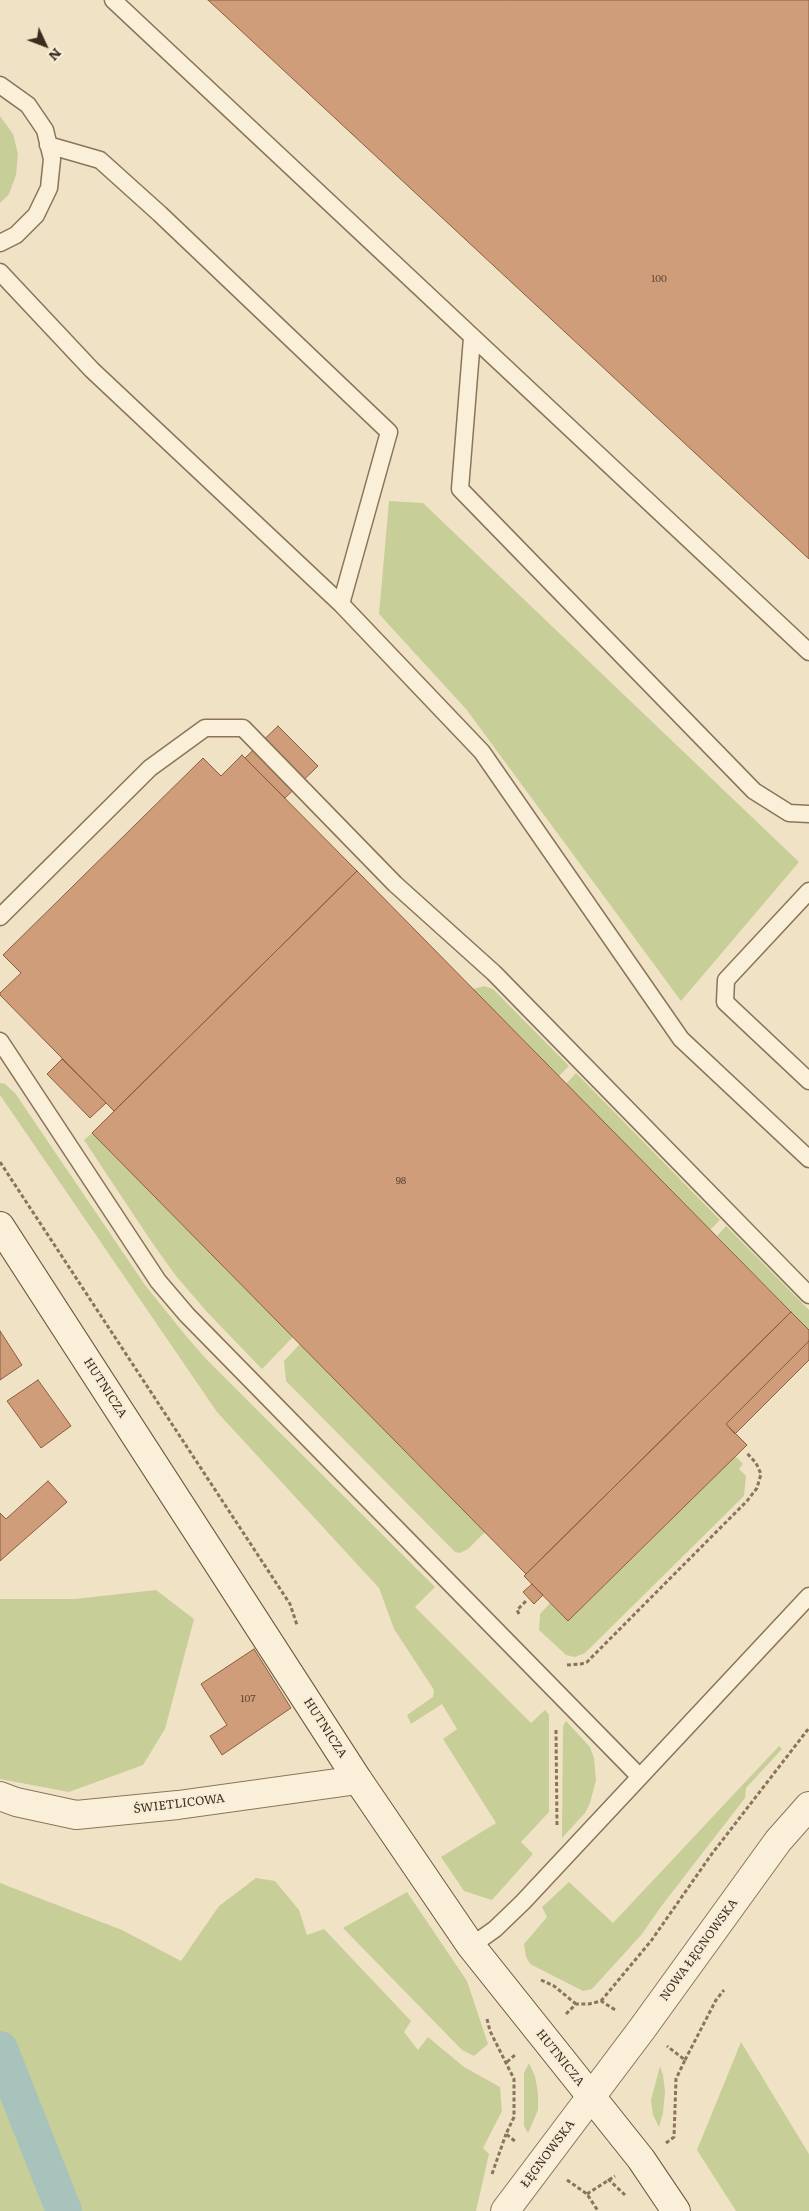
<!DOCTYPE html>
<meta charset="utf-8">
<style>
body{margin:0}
#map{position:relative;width:809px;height:2211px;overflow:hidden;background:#f0e3c5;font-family:Literata,serif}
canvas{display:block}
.north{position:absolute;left:20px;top:20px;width:50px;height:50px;-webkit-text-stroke:4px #f7edd5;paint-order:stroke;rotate:133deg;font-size:14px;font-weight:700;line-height:20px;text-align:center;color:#3b2c1f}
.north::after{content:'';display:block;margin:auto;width:18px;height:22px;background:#3b2c1f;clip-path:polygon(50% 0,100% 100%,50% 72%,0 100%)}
</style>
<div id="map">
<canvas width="809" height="2211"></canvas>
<div class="north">N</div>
</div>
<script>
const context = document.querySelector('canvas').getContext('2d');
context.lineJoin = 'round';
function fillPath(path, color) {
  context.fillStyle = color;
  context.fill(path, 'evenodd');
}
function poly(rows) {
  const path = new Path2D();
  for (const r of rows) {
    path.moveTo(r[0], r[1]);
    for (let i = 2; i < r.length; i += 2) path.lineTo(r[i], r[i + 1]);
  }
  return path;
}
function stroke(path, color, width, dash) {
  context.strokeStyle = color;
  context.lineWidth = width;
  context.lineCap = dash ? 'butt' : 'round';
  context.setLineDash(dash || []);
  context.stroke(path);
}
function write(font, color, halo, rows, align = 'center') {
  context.font = font + ' Literata,serif';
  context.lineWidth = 4.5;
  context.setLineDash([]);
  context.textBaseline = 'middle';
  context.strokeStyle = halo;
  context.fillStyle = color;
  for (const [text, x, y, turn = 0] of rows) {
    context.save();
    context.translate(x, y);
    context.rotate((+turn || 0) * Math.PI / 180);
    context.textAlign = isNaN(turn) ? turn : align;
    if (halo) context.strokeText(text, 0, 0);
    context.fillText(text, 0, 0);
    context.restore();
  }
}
fillPath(poly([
 [0,116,13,134,18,154,16,175,9,194,0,203],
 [389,501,423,503,799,862,681,1001,466,709,379,614],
 [484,986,493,989,569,1066,559,1076,473,989],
 [576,1073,720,1220,710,1230,566,1084],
 [0,1083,5,1084,15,1093,145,1285,186,1336,208,1361,435,1587,415,1607,531,1723,545,1710,549,1715,549,1812,521,1842,533,1854,492,1900,464,1891,441,1857,496,1823,443,1739,457,1729,442,1704,411,1724,407,1715,433,1697,434,1690,394,1629,379,1588,217,1412,0,1095],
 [92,1133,293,1337,262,1369,207,1312,176,1276,151,1241,84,1140],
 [726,1226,809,1310,809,1330,717,1236],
 [300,1344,485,1532,468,1549,460,1553,455,1552,286,1381,284,1361],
 [735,1456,743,1464,739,1469,746,1476,744,1496,585,1653,575,1657,566,1655,539,1630,540,1614,550,1603,568,1621],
 [156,1590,194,1619,165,1729,143,1765,69,1792,0,1779,0,1599,74,1599],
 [566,1721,590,1747,594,1758,596,1780,590,1803,585,1813,562,1838,563,1726],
 [779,1746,782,1749,746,1788,745,1798,660,1908,642,1934,592,1989,583,1991,530,1964,526,1957,524,1944,547,1917,542,1907,569,1882,613,1923],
 [256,1878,275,1881,299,1910,307,1935,324,1929,411,2021,404,2032,418,2050,428,2037,464,2067,500,2087,502,2111,483,2148,489,2154,476,2211,0,2211,0,1883,122,1930,181,1961,219,1906],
 [407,1892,467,1981,488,2044,474,2056,462,2050,343,1928],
 [741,2042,809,2154,809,2211,736,2211,697,2150],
 [529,2063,535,2076,538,2093,538,2110,528,2133,524,2126,524,2073],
 [660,2066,663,2075,665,2092,663,2113,659,2127,653,2115,651,2100]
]), '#c8ce98');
stroke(poly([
 [0,2049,64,2211]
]), '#a7c3bb', 36);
const building = poly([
 [208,0,809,0,809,559,208,0],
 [278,726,318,766,285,798,245,758,278,726],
 [242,755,357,871,114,1111,0,995,0,993,21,973,3,955,203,758,221,776,242,755],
 [357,871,791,1312,526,1574,92,1133,357,871],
 [62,1059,106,1103,90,1118,47,1074,62,1059],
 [791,1312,809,1330,809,1341,726,1424,747,1445,568,1621,524,1576,791,1312],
 [0,1331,22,1365,0,1380,0,1331],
 [809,1341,809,1360,735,1434,726,1424,809,1341],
 [38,1380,71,1426,41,1448,7,1401,38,1380],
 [48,1481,67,1502,0,1561,0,1513,6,1519,48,1481],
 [532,1584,543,1595,534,1604,523,1592,532,1584],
 [254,1649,291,1708,222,1755,210,1736,227,1725,201,1684,254,1649]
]);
fillPath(building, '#cf9d7a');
stroke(building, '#8b5d3f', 1);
const lane = poly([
 [113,0,809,652],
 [0,85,28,105,45,130,52,159,49,188,36,215,16,235,0,243],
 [48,145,100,160,160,214,389,432,341,604],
 [0,272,92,370,341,604,482,752,681,1039,809,1159],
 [472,338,460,489,754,791,789,813,809,814],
 [809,891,726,980,725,1002,809,1081],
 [0,917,150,768,205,728,243,728,395,884,494,973,809,1295],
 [0,1041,158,1281,187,1315,640,1777],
 [471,1946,495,1929,523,1902,809,1596]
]);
const street = poly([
 [0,1796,16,1802,76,1815,178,1805,358,1780],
 [505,2211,642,2029,778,1841,809,1806]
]);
const secondary = poly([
 [0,1226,358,1780,471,1946,641,2159,676,2211]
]);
stroke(lane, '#8b745a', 19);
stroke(street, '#8b745a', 30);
stroke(secondary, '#6d553d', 30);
stroke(poly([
 [0,1162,290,1604,297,1625],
 [519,1614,517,1610,526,1601],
 [567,1665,581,1664,587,1662,747,1501,757,1488,761,1474,756,1463,746,1452],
 [556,1730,557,1826],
 [541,1980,554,1986,576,2004],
 [601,2001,651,1941,711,1855,809,1728],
 [566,2014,576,2004,589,2004,601,2001,617,2011],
 [487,2019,490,2031,514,2079,514,2117,506,2134,516,2142],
 [685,2060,716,2000,724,1990],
 [507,2062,516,2054],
 [666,2143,674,2137,676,2079,685,2060,667,2046],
 [492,2174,506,2134],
 [608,2179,625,2195],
 [567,2180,587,2194,598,2211],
 [587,2194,615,2176]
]), '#8b745a', 3, [4, 2.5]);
stroke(lane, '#faf0d9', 16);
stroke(street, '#faf0d9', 28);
stroke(secondary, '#faf0d9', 28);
write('10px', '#604836', null, [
 ["100",659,279],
 ["98",401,1181],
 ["107",248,1699]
]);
write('12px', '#3b2c1f', '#f7edd5', [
 ["HUTNICZA",105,1388,57],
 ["HUTNICZA",325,1728,57],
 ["ŚWIETLICOWA",179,1804,-7],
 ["NOWA ŁĘGNOWSKA",699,1950,-54],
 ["HUTNICZA",560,2058,51],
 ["ŁĘGNOWSKA",548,2154,-53]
]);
</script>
